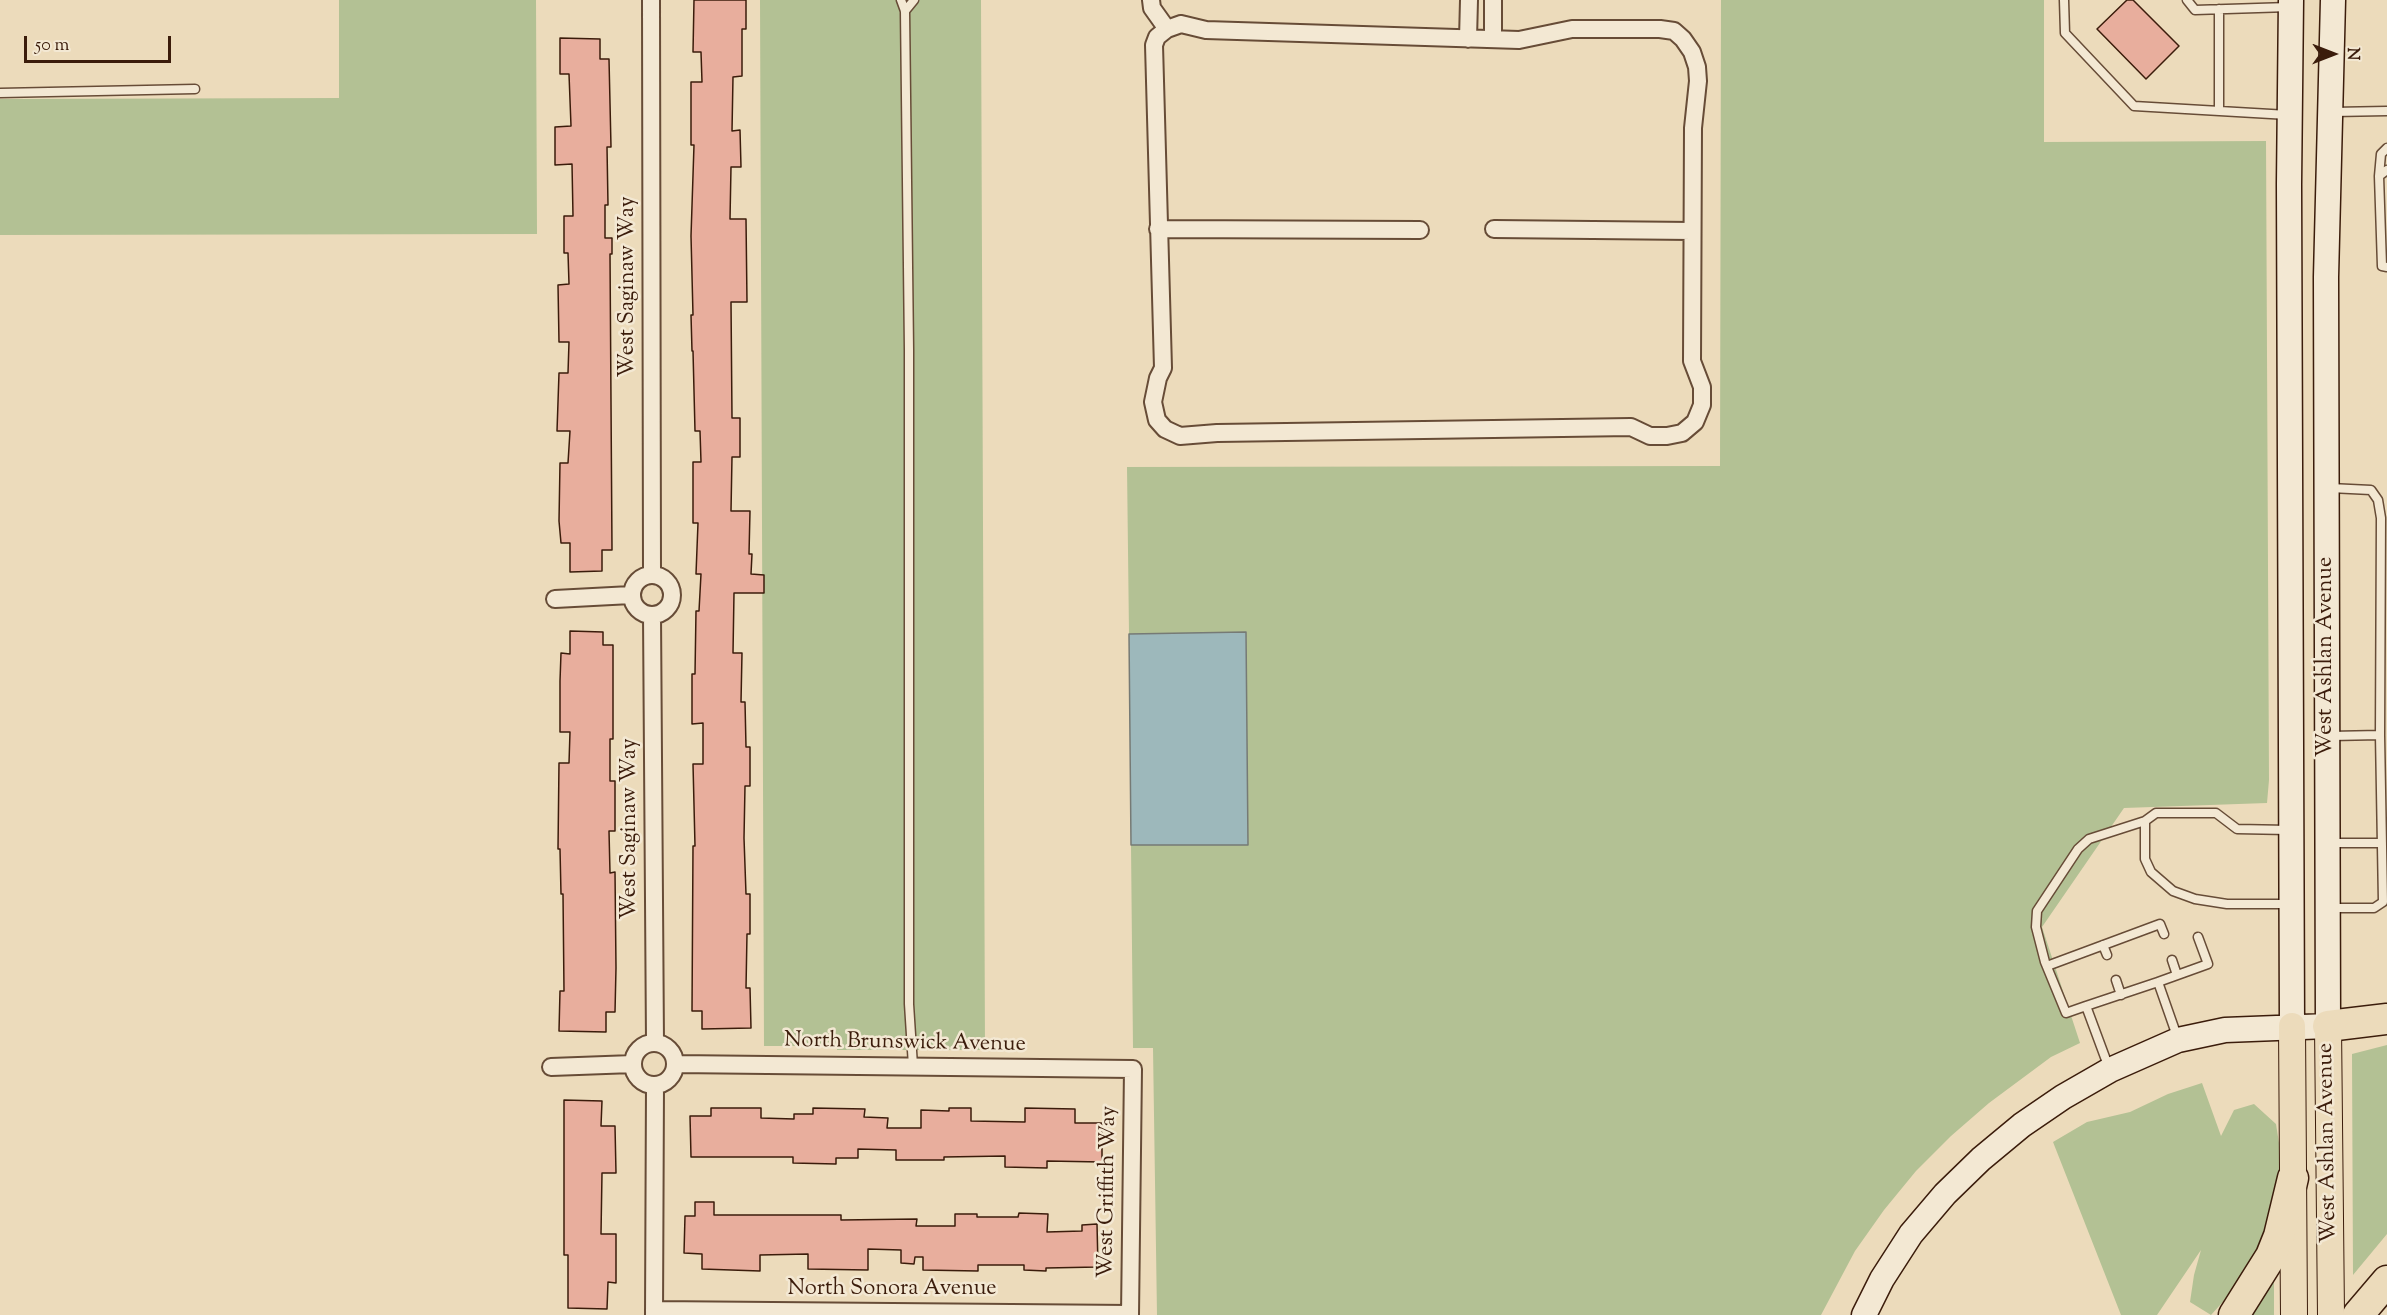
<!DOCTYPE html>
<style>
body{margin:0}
#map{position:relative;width:2387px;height:1315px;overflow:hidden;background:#ecdbbb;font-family:"Sorts Mill Goudy",serif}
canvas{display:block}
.north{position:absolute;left:2303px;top:24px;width:60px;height:60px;-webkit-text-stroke:4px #f3e8d3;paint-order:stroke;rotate:90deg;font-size:16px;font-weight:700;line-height:24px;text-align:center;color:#3b1c0b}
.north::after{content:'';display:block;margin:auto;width:21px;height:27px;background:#3b1c0b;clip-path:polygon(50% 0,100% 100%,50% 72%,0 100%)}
.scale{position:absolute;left:24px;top:36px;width:147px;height:27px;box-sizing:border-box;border:3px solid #3b1c0b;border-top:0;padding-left:8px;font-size:18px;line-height:21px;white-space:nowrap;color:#3b1c0b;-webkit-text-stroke:4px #f3e8d3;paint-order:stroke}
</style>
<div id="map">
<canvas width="2387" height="1315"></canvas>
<div class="north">N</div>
<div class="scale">50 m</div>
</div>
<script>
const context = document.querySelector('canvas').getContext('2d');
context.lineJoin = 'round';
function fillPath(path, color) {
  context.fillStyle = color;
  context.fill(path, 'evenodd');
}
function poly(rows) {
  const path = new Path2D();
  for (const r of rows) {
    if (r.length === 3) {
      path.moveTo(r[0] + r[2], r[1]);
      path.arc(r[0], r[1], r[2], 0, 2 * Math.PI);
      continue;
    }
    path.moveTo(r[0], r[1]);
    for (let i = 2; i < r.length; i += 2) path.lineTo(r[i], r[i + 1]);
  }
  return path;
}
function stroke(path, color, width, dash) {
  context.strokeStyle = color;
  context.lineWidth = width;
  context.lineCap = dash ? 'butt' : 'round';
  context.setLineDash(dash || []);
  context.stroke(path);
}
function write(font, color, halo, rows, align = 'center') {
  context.font = font + ' "Sorts Mill Goudy",serif';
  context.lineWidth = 5;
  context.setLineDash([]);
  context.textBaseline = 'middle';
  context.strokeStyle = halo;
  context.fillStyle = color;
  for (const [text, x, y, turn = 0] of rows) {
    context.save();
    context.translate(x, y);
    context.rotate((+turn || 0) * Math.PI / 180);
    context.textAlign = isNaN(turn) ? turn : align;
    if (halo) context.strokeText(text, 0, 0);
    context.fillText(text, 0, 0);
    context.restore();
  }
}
fillPath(poly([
 [339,0,536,0,537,234,0,235,0,99,339,98],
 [760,0,981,0,985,1050,837,1050,837,1046,764,1046],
 [1721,0,2044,0,2044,142,2266,141,2269,780,2267,803,2124,808,2042,927,2080,1043,2051,1057,1989,1103,1951,1136,1916,1171,1884,1210,1855,1251,1821,1315,1157,1315,1153,1048,1133,1048,1131,845,1248,844,1246,633,1129,634,1127,467,1720,466],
 [2387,1045,2387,1234,2353,1275,2352,1054],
 [2202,1083,2221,1136,2234,1110,2254,1104,2276,1124,2282,1162,2277,1210,2250,1272,2211,1315,2190,1302,2194,1275,2201,1250,2157,1315,2121,1315,2053,1142,2087,1122,2130,1112,2168,1094],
 [2274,1273,2274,1315,2244,1315]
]), '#b3c194');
const water = poly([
 [1246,632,1248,845,1131,845,1129,634,1246,632]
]);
fillPath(water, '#9db8bb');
stroke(water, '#767a75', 1.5);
const building = poly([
 [694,0,746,0,746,29,742,29,742,76,733,77,732,131,740,130,741,167,731,167,730,219,746,219,747,302,731,302,732,418,740,418,740,457,732,457,731,511,750,511,749,554,752,554,751,574,764,575,764,593,734,593,733,653,742,653,741,702,745,702,746,747,750,747,750,786,745,786,744,838,746,894,750,894,750,934,747,934,746,988,750,988,751,1028,702,1029,702,1011,692,1011,693,846,695,846,693,764,703,764,703,723,692,724,692,674,695,674,696,611,699,611,701,574,696,574,698,523,693,523,693,462,701,462,700,431,695,431,693,351,692,351,691,315,693,315,691,236,694,145,691,145,691,82,702,82,701,52,693,52,694,0],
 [2127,0,2133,0,2179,46,2146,79,2097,29,2127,0],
 [560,38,600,39,600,59,609,59,611,147,607,147,608,205,605,205,605,238,612,238,612,254,610,254,612,550,602,550,602,571,570,572,570,543,561,543,559,521,560,463,568,463,570,431,557,431,559,373,568,373,569,342,559,342,558,285,569,284,568,253,564,253,564,216,573,216,572,164,555,165,555,127,571,126,569,74,560,74,560,38],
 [570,631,603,632,603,645,613,645,613,739,610,739,610,781,615,781,615,831,609,831,610,873,615,872,616,968,615,1012,606,1012,606,1032,559,1031,560,991,564,991,563,894,561,894,560,849,558,849,559,763,569,763,570,732,560,732,560,681,561,653,570,654,570,631],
 [564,1100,602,1101,601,1126,615,1126,616,1173,602,1173,601,1234,616,1234,616,1283,608,1282,607,1309,568,1308,568,1255,564,1255,564,1100],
 [711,1108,761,1108,761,1118,794,1119,794,1114,813,1114,813,1108,865,1109,864,1117,888,1118,887,1128,921,1128,921,1110,949,1111,949,1108,971,1108,971,1121,1025,1122,1025,1108,1075,1109,1075,1123,1102,1123,1102,1162,1047,1161,1047,1168,1005,1167,1005,1156,944,1157,944,1160,896,1160,896,1150,858,1149,858,1158,836,1158,836,1164,793,1163,793,1157,691,1157,690,1116,711,1116,711,1108],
 [695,1202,714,1202,714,1215,841,1215,841,1220,917,1219,916,1226,955,1226,955,1214,977,1214,977,1217,1018,1217,1019,1213,1048,1214,1047,1232,1082,1231,1082,1225,1097,1224,1098,1267,1046,1268,1046,1271,1024,1270,1024,1265,978,1265,978,1271,923,1270,923,1257,915,1257,914,1264,901,1263,901,1250,868,1249,868,1270,808,1269,808,1254,760,1255,760,1271,702,1269,702,1254,684,1253,685,1216,695,1216,695,1202]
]);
fillPath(building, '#e8ae9d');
stroke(building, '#3b1c0b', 1.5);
const lane = poly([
 [901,0,905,11,909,350,909,1004,913,1066],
 [2064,0,2065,33,2134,106,2288,115],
 [2187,0,2195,10,2289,7],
 [2219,9,2219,111],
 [905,11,914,0],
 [0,93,195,89],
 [2333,112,2387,111],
 [2387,170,2379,176,2382,266,2387,267],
 [2379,176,2381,154,2387,148],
 [2330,488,2371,490,2378,500,2381,518,2380,735,2331,736],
 [2288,830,2237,829,2216,813,2156,813,2145,821,2145,859,2151,872,2173,891,2195,899,2227,904,2289,904],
 [2328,843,2382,843],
 [2330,908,2374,908,2383,902,2380,735],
 [2103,945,2107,955],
 [2172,960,2177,975],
 [2047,966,2160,924,2164,934],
 [2116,980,2121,995],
 [2158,982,2208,964,2198,937],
 [2086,1006,2066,1013,2045,962,2036,927,2037,911,2078,849,2089,839,2145,821],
 [2109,1068,2086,1006,2158,982,2178,1039]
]);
const street = poly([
 [651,0,652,573],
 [1151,0,1152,8,1167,29],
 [1181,24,1206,30,1519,40,1572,29,1660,29,1674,31,1683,39,1692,52,1697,67,1698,81,1693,128,1692,361,1702,387,1702,405,1695,422,1682,433,1667,436,1650,436,1631,427,1217,433,1180,436,1165,429,1157,420,1153,402,1158,378,1163,368,1154,45,1157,37,1167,29,1181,24],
 [1468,39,1469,0],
 [1493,39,1493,0],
 [1158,229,1420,230],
 [1494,229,1692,231],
 [652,595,20],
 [555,599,631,595],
 [652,615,655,1043],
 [654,1064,21],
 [676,1064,1133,1069,1130,1315],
 [551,1067,633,1064],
 [654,1310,1130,1314],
 [654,1315,655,1085]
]);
const secondary = poly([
 [2291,0,2289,184,2292,1026],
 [1864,1315,1882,1279,1911,1234,1945,1194,1981,1159,2022,1125,2063,1097,2110,1070,2178,1040,2225,1030,2328,1026,2326,277,2333,0]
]);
const primary = poly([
 [2292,1026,2294,1315],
 [2328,1026,2331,1315]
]);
const highway = poly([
 [2328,1026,2387,1019],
 [2234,1315,2271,1256,2279,1236,2293,1178],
 [2358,1315,2387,1281]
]);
stroke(lane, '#674c37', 11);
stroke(street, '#674c37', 20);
stroke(secondary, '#3b1c0b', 27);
stroke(primary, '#3b1c0b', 28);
stroke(highway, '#3b1c0b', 33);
stroke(lane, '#f3e8d3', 8);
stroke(street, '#f3e8d3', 16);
stroke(secondary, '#f3e8d3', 24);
stroke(primary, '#ecdbbb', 26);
stroke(highway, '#ecdbbb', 30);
write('22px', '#3b1c0b', '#f3e8d3', [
 ["West Saginaw Way",629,287,-90],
 ["West Ashlan Avenue",2327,657,-90],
 ["West Saginaw Way",631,829,-90],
 ["North Brunswick Avenue",905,1044,1],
 ["West Ashlan Avenue",2329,1143,-91],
 ["West Griffith Way",1109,1192,-89],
 ["North Sonora Avenue",892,1290]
]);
</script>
